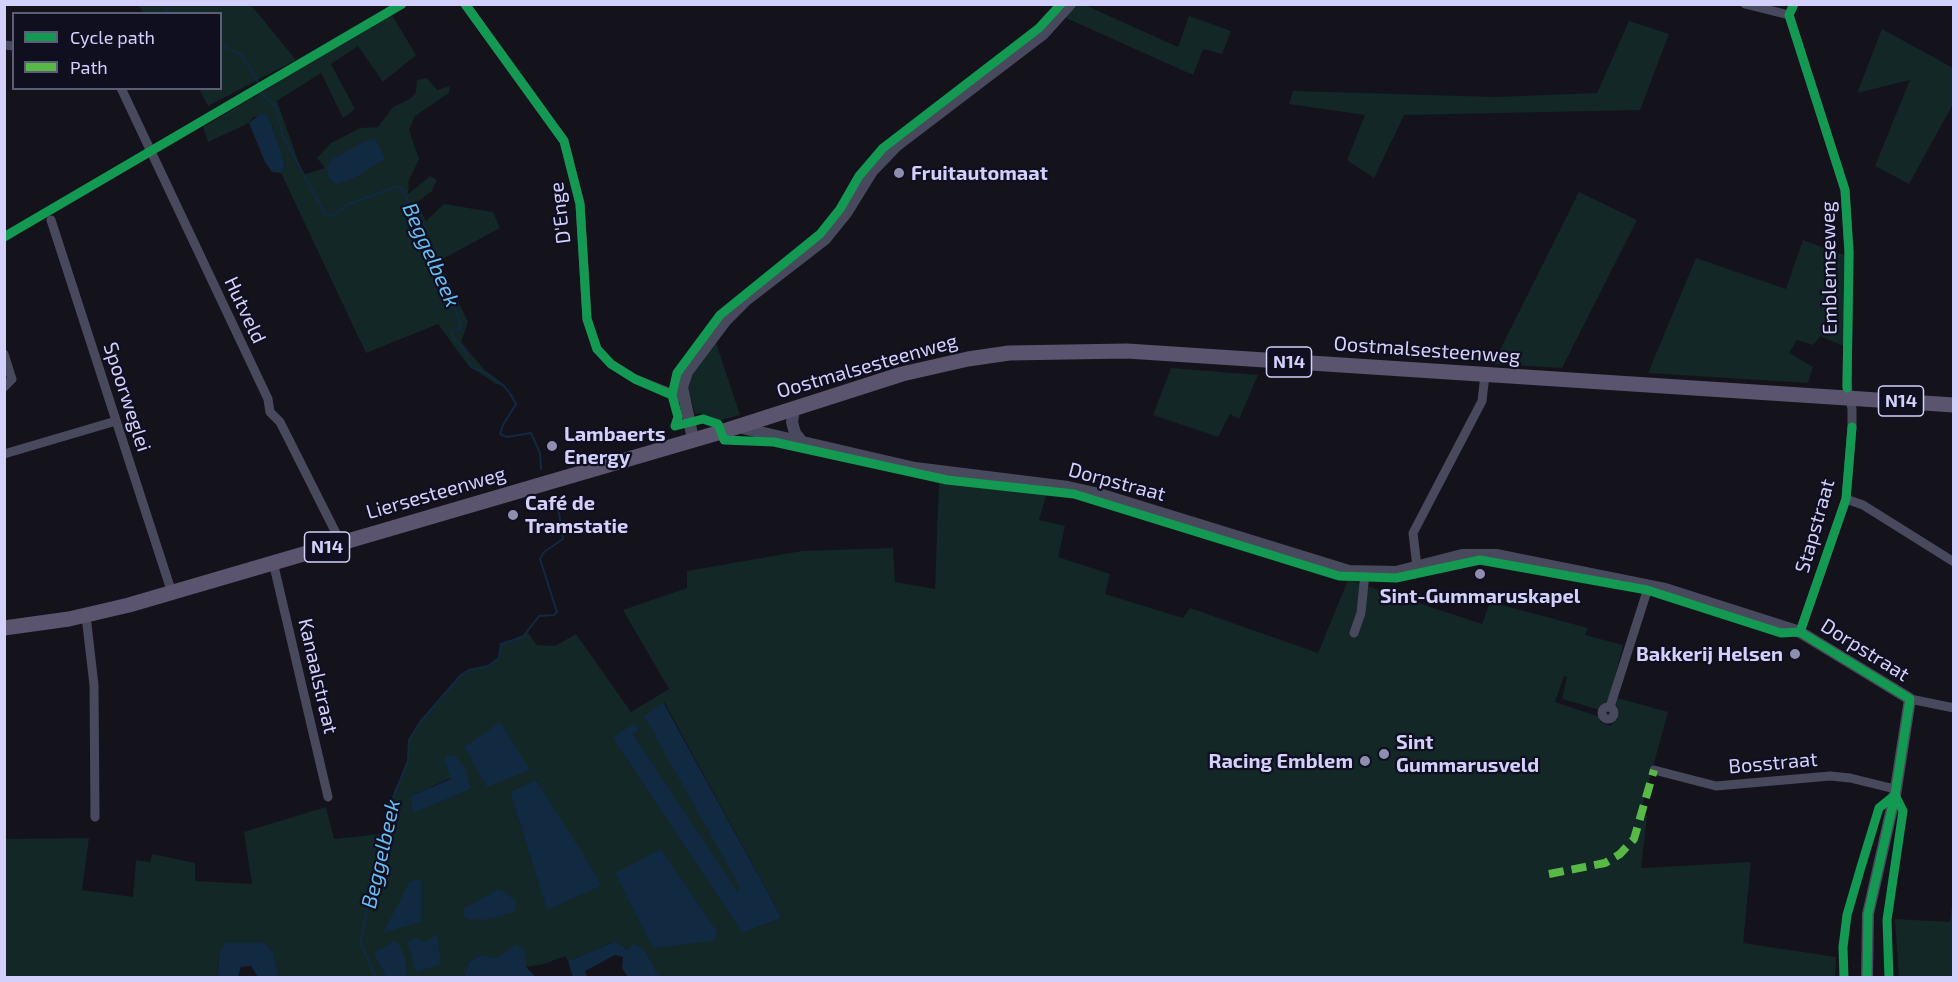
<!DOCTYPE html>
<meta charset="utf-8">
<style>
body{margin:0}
#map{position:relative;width:1958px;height:982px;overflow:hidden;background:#14131c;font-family:"Exo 2",sans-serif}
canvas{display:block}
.frame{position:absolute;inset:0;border:6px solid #d3d1fc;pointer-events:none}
.legend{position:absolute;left:12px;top:12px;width:210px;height:78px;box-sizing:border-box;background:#100f20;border:2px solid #5e5d78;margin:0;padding:8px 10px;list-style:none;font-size:18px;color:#d3d1fc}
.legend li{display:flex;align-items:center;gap:12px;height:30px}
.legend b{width:30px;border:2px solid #5e5d78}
</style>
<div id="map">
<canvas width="1958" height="982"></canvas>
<div class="frame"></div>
<ul class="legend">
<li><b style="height:8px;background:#139951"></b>Cycle path</li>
<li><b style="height:8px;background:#58b947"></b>Path</li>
</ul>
</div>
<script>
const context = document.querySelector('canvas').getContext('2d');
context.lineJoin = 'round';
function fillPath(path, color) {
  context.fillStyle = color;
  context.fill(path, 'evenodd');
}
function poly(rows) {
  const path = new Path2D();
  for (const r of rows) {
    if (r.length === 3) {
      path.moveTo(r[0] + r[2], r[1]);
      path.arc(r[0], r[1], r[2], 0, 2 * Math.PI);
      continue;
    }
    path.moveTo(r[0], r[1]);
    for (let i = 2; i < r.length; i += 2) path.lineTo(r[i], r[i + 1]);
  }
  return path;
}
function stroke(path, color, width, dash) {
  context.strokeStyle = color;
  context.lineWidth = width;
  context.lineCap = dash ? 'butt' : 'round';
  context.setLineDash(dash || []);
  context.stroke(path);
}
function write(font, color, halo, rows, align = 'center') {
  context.font = font + ' "Exo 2",sans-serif';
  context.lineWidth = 4.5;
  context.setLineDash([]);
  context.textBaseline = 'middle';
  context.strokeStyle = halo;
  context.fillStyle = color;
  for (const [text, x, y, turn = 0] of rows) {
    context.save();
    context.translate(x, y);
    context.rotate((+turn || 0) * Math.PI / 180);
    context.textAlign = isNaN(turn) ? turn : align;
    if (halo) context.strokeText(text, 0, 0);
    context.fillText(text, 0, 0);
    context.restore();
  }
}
fillPath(poly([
 [138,5,251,5,296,60,208,106,199,89,220,88,220,14,143,13],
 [1075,5,1085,5,1178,47,1189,16,1231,31,1222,54,1203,49,1193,75,1066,18],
 [392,15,416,55,383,82,358,46,331,64,355,109,343,118,321,73,277,101,303,175,325,168,317,158,331,143,360,128,378,127,393,107,410,99,416,92,417,80,427,78,437,90,450,86,449,93,415,116,409,130,419,159,409,180,408,194,430,176,437,180,432,191,416,203,426,221,444,204,493,212,500,228,439,261,468,322,461,342,487,373,504,386,496,384,467,364,438,324,366,353,281,173,285,167,283,156,268,116,253,117,249,123,208,142,203,127],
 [1629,21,1669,34,1640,110,1404,115,1374,178,1347,160,1365,115,1289,104,1293,91,1496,97,1597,93],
 [1882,29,1953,68,1953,104,1909,184,1875,166,1910,80,1857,93],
 [1579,192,1637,220,1562,368,1493,364],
 [1803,240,1844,255,1844,346,1820,336,1813,345,1797,340,1789,353,1813,367,1808,383,1648,373,1696,258,1786,289],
 [715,340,740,415,717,421,709,420,700,413,695,414,688,387,691,373],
 [1171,368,1258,375,1239,419,1230,414,1218,437,1153,415],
 [939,483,1047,492,1039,520,1065,526,1058,557,1110,574,1105,594,1183,618,1190,608,1318,653,1348,580,1482,624,1490,602,1588,628,1585,635,1623,645,1608,705,1600,710,1562,699,1567,677,1564,676,1555,702,1600,717,1600,722,1611,726,1619,713,1615,705,1617,698,1668,712,1640,814,1647,816,1641,868,1751,862,1743,943,1836,957,1835,977,659,978,645,950,628,950,616,941,568,961,565,956,544,964,526,967,526,953,510,949,496,958,481,955,469,962,464,977,402,978,407,976,406,963,375,953,386,977,279,977,273,954,219,957,218,977,5,977,4,839,89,838,82,890,133,897,136,860,150,862,152,854,195,863,195,881,252,884,244,832,326,807,334,839,389,833,385,817,408,761,409,740,421,721,461,675,469,670,488,666,499,658,501,644,528,633,537,645,555,646,576,634,631,712,669,689,623,610,687,588,687,571,802,551,893,548,895,582,935,589],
 [664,702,782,918,742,933,613,738,639,730,633,734,736,891,741,888,645,716],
 [451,778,471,789,413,812,410,796],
 [537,780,547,909,510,792],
 [1953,896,1953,977,1899,977,1895,919,1950,922]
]), '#122726');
fillPath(poly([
 [262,113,268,116,283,156,285,167,281,173,272,172,265,162,249,123],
 [375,138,385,159,351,180,336,184,329,179,326,168,334,158,361,143],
 [663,702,782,918,742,933,613,738,634,723,639,730,633,734,737,891,740,887,644,716],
 [500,722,530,770,487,787,464,747],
 [455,755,465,768,471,789,413,813,410,796,451,779,444,760,447,756],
 [536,780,599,880,600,886,547,910,510,792],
 [661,849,718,933,713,941,653,948,615,873],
 [421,879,421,922,383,933,410,881],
 [499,889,516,901,515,912,483,920,467,919,463,914,463,909],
 [437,934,441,964,416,972,407,941,415,938,426,942],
 [394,941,400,945,406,963,407,976,402,977,386,977,374,953],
 [616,941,628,950,634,944,645,950,659,977,628,977,622,968,623,957,615,955,585,971,587,977,573,977,568,961],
 [224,943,265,943,273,953,279,977,258,977,251,966,241,967,238,977,218,977,219,957],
 [517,944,526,953,526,967,536,977,464,977,469,962,481,955,496,958]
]), '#122942');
stroke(poly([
 [165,14,168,4],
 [220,45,241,54,258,82],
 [262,93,276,107,283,136,325,214,335,215,346,205,395,187,402,188,459,318,461,329,452,330,452,337,464,349,471,367,487,373,504,386,511,395,516,404,503,425,500,434,507,437,531,433,540,453,541,469],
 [376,978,361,943,373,878,384,857,390,833,385,817,408,761,409,740,421,721,461,675,469,670,488,666,499,658,501,644,523,637,539,616,554,615,557,612,540,559,544,552,563,539,559,513,550,499]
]), '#122942', 2);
stroke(poly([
 [465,4,564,141,580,204,587,319,597,349,611,364,635,379,683,398],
 [1745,4,1789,15],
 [1794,4,1789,15,1845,190,1849,252,1847,386,1852,409,1852,427,1846,499,1800,632],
 [4,45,14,46],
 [121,88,268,399,270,412,280,422,341,543],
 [51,220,172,593],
 [4,354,12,379,4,387],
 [4,454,116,421],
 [1846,499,1863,505,1954,562],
 [273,562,328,797],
 [1417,567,1413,533,1482,401,1485,375],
 [86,616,94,685,95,817],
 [1354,633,1361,613,1365,573],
 [1910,699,1954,708],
 [1610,707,1649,585],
 [1608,713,6],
 [1654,770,1716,786,1830,776,1850,778,1895,789]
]), '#48495d', 9);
stroke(poly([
 [794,409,792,422,795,433,802,442],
 [738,427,915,468,1068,487,1099,494,1349,571,1396,572,1462,555,1496,555,1665,589,1800,632,1910,699,1895,795,1868,914,1867,978],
 [693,439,682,387,687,372,726,320,746,300,825,239,846,213,872,171,896,146,1043,34,1070,4]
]), '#48495d', 12);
stroke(poly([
 [4,628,69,619,129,605,721,432,902,374,968,359,1009,353,1127,351,1954,405]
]), '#5b546e', 15);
stroke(poly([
 [1549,874,1605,863,1620,854,1634,839,1654,770]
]), '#58b947', 8, [15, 8]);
stroke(poly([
 [465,4,564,141,580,204,587,319,597,349,611,364,635,379,672,395],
 [1794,4,1789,15,1845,190,1849,252,1847,388],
 [4,237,402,4],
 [675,426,703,419,718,424,724,440,774,442,947,480,1074,494,1339,576,1396,578,1480,560,1647,590,1781,633,1800,632],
 [675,426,678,417,672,395,677,373,720,315,820,234,840,209,859,176,883,148,1039,28,1061,4],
 [1800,632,1910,699,1895,795,1868,914,1867,978],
 [1800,632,1846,499,1852,427],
 [1844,978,1843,947,1847,915,1861,867,1879,808,1895,795],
 [1889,978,1887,920,1903,811,1895,795]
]), '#139951', 9);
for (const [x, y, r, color] of [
 [899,173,6,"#908eae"],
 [552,446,6,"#908eae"],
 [513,515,6,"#908eae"],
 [1480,574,6,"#908eae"],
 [1795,654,6,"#908eae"],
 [1384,754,6,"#908eae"],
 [1365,761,6,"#908eae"]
]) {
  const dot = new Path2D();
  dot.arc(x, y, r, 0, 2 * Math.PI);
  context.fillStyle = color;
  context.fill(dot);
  stroke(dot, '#100f20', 2);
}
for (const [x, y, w] of [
 [1289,362,45],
 [1901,401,45],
 [327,547,45]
]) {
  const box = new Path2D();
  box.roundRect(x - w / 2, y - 15, w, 30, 4.5);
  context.fillStyle = '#100f20';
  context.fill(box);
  stroke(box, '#d3d1fc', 1.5);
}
write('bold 18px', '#d3d1fc', null, [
 ["N14",1289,362],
 ["N14",1901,401],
 ["N14",327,547]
]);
write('bold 20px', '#d3d1fc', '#100f20', [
 ["Fruitautomaat",911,173],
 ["Lambaerts",564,434],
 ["Energy",564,457],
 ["Café de",525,503],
 ["Tramstatie",525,526],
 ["Sint-Gummaruskapel",1480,596,"center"],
 ["Bakkerij Helsen",1783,654,"right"],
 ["Sint",1396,742],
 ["Gummarusveld",1396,765],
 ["Racing Emblem",1353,761,"right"]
], 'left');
write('20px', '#d3d1fc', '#100f20', [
 ["D'Enge",560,213,-97],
 ["Emblemseweg",1829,268,-91],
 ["Hutveld",245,310,65],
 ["Oostmalsesteenweg",1427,350,4],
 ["Oostmalsesteenweg",867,366,-16],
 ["Spoorweglei",127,397,72],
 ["Dorpstraat",1117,482,15],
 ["Liersesteenweg",436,493,-16],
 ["Stapstraat",1815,526,-74],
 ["Dorpstraat",1865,650,32],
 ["Kanaalstraat",318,676,77],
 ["Bosstraat",1773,763,-5]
]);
write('italic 21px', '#68bef3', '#100f20', [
 ["Beggelbeek",431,255,66],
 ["Beggelbeek",381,854,-77]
]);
</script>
